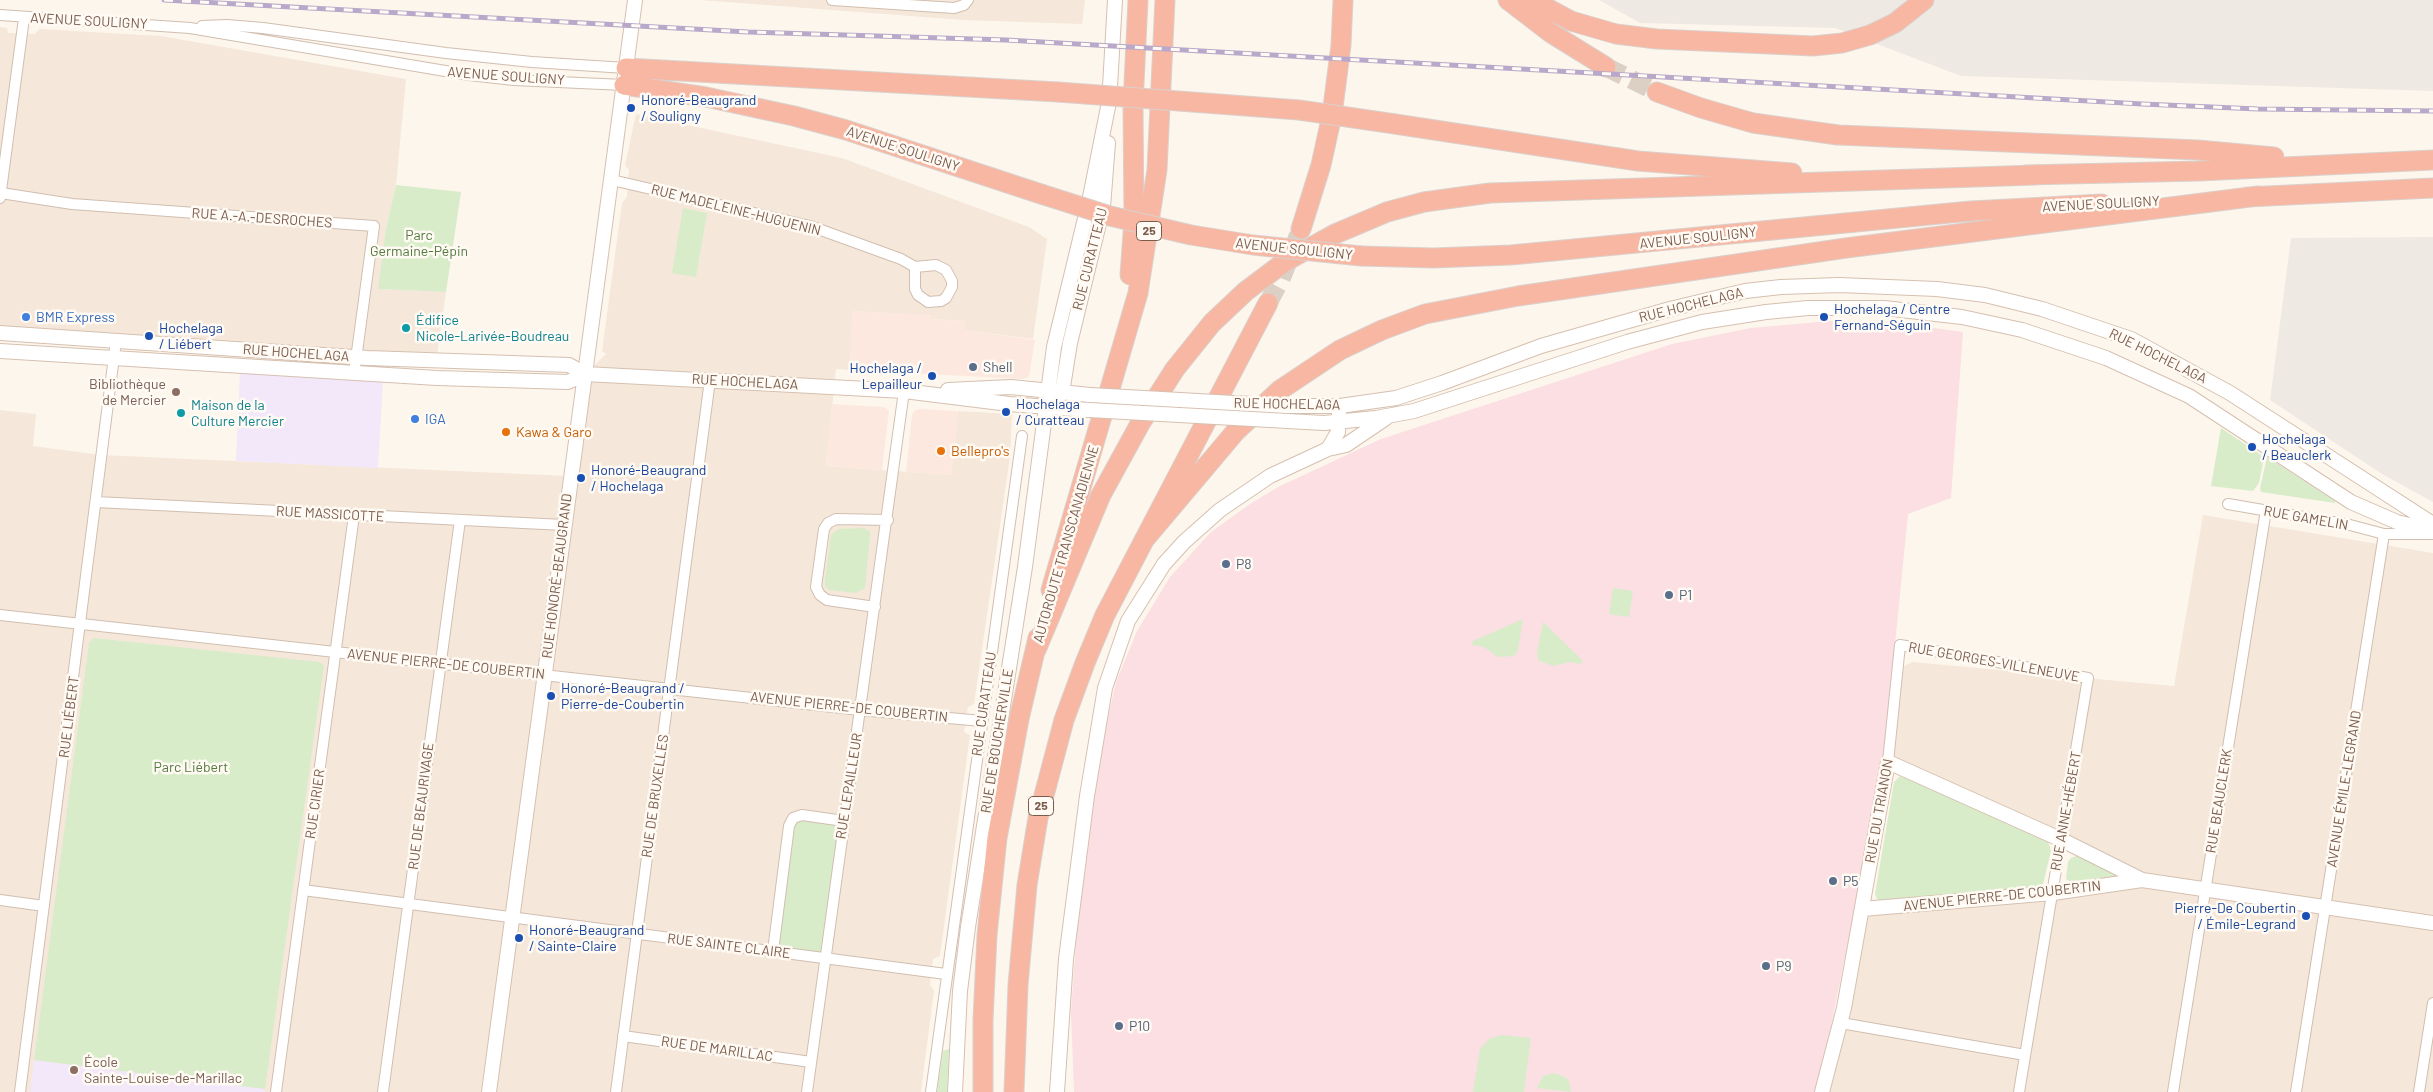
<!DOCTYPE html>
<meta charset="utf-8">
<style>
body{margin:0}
canvas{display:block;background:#fdf6ec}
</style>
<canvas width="2433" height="1092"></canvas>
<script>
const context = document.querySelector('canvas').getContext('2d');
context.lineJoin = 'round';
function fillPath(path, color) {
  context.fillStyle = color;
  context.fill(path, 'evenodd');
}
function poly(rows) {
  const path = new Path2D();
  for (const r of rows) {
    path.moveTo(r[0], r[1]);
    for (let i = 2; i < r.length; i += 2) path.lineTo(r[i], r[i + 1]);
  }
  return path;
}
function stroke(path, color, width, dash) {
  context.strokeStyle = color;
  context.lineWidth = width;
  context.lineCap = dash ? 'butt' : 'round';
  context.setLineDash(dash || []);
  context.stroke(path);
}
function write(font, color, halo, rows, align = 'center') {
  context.font = font + ' Barlow,sans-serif';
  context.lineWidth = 5;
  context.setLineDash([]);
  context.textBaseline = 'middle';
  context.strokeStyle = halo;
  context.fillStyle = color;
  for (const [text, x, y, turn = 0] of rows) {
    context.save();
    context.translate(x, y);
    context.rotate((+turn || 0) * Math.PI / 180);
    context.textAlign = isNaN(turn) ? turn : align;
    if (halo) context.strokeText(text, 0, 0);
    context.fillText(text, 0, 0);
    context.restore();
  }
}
fillPath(poly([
 [700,0,1085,0,1082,24,963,20],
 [0,27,7,28,8,33,35,34,39,29,161,36,406,79,396,185,386,229,379,289,446,292,436,362,0,333],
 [636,114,842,158,1029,227,1047,239,1033,339,965,330,965,321,931,319,931,316,853,311,850,370,836,369,826,466,951,475,958,411,1012,414,1010,457,974,704,968,707,964,732,970,735,940,956,933,959,930,985,934,990,921,1092,0,1092,0,410,36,414,33,446,101,455,568,476,585,374,606,354,602,351,622,203,627,197,629,170,625,165],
 [2203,515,2433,553,2433,1092,1822,1092,1862,909,2141,880,1888,762,1903,667,1912,662,2174,686]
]), '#f5e8da');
fillPath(poly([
 [852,311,931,315,931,319,965,321,965,330,1035,340,1029,377,1023,379,850,370],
 [832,404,884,407,889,411,882,470,826,466],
 [919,409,958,411,951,475,906,472,912,415,914,411]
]), '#fde8e0');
fillPath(poly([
 [1599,0,2433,0,2433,91,1961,76,1835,28,1640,23],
 [2433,237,2433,502,2382,474,2270,400,2291,238]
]), '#efe9e4');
fillPath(poly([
 [240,371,383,381,378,468,236,461],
 [34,1060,265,1089,265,1092,30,1092]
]), '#f3e8fa');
fillPath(poly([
 [1830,321,1890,322,1963,332,1951,498,1908,514,1883,765,1818,1092,1074,1092,1071,1012,1078,913,1100,751,1116,682,1137,631,1170,577,1211,532,1250,504,1278,487,1381,439,1672,344,1751,328]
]), '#fbdfe3');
fillPath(poly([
 [396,185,461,192,446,292,378,289,386,229],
 [683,208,707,213,696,277,672,273],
 [2221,428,2264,457,2259,483,2253,491,2211,486],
 [2267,457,2335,501,2335,503,2261,492,2260,488],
 [864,528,870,532,870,536,865,588,856,593,829,590,825,586,825,580,831,535,839,529],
 [1613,588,1633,591,1629,617,1609,614],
 [1523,619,1518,650,1514,656,1498,657,1484,647,1472,645,1473,641],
 [1543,622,1582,660,1582,664,1570,662,1553,666,1538,660,1537,653],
 [94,638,319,662,324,665,265,1089,34,1060,89,643],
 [1900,776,1904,778,1905,776,2048,841,2051,851,2043,884,2040,885,2040,888,1881,901,1877,899,1875,894,1894,782],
 [793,818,844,821,825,958,773,951],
 [2079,855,2126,877,2074,884,2066,879,2068,862,2071,858],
 [1501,1035,1531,1038,1524,1092,1473,1092,1480,1049,1489,1039],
 [949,1049,947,1092,937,1092,943,1051],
 [1554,1073,1565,1077,1569,1081,1571,1092,1537,1088,1543,1076]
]), '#d8ecc9');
stroke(poly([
 [1606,67,1657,92],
 [1268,303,1281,279,1301,229]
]), '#dcd0c4', 19, [19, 9]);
const street = poly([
 [832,0,954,8,964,5,968,0],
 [0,15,190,28,469,75,514,80,624,85],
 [202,26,227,25,263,28,446,53,532,62,626,68],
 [612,180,810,226,901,259,915,267],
 [1,193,72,204,374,226,354,374],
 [0,198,24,18],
 [936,265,946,270,952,281,952,287,946,298,941,301,928,302,918,295,915,289,915,267,936,265],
 [96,502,564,525],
 [2228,504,2350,525,2384,534,2432,534],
 [875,607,827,600,820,595,816,587,824,529,828,523,836,519,888,520],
 [0,615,860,710,982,721],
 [1888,762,1900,645,2088,678,2019,1092],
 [303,890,946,974],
 [0,900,44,906],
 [773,951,789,826,793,818,802,815,844,821],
 [1841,1023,2025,1055],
 [623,1036,811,1062],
 [20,1092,116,341],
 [276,1092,354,515],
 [383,1092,460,520],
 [616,1092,710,380],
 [807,1092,904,391],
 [931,1092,1022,436],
 [2173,1092,2266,510],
 [2296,1092,2384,534],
 [2419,1092,2433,1003]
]);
const secondary = poly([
 [1109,104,1115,0],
 [0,333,368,358,569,365,585,374],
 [0,351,437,378,568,382,585,374,793,385,904,391,1009,404,1089,410],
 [948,390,1011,387,1090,395],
 [1288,406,1340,406,1396,398,1442,383,1541,346,1670,309,1745,291,1781,287,1839,285,1937,289,1985,295,2042,309,2131,339,2230,393,2433,524],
 [1045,407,1062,393,1070,343,1103,207,1108,143],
 [1324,423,1376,418,1414,411,1627,342,1702,322,1766,312,1808,308,1884,308,1962,317,2022,330,2106,358,2189,396,2351,502,2397,522,2433,531],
 [1328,449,1338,432,1339,414],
 [1862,909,2053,893,2142,880,2433,923],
 [489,1092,635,0],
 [955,1092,960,991,968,927,1025,567,1054,347,1089,202,1109,102],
 [1057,1092,1066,959,1087,796,1105,688,1128,621,1164,564,1184,542,1220,510,1270,476,1328,449,1346,445,1386,418],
 [1822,1092,1844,1008,1888,762,2062,840,2142,880]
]);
const highway = poly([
 [1508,0,1551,33,1606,67],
 [1532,0,1571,21,1616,34,1657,39,1813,46,1842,43,1870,35,1895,23,1924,0],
 [626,68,1058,92],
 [624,85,706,97,794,116,846,130,1041,194],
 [1657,92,1701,108,1753,123,1838,135,2198,150,2274,157],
 [1395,124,1638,161,1792,173],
 [2025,175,2199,171,2433,160],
 [2247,197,2433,188],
 [1301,229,1321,165,1332,115,1341,45,1343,0],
 [1361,256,1433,258,1511,255,1971,211,2102,204],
 [1130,275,1134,220,1133,105,1138,0],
 [1144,540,1236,431,1280,390,1340,350,1382,330,1425,314,1518,296,1846,248,2258,196],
 [1051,590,1138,293,1157,170,1165,0],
 [1036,650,1101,495,1141,422,1175,369,1212,323,1246,291,1286,261,1335,234,1387,212,1424,202,1490,193,2036,175],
 [983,1092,983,1020,987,935,997,838,1019,719,1038,638],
 [1014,1092,1018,985,1027,885,1038,818,1064,720,1085,663,1105,615,1268,303]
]);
stroke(street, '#d1beb0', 12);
stroke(secondary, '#d6c0b0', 16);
stroke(highway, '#dad1cd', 21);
stroke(street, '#fff', 10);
stroke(secondary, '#fff', 14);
stroke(highway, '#f7b7a3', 19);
const rail = poly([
 [164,0,748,32,1006,40,2142,104,2258,109,2433,111]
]);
stroke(rail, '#b9a8c9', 5);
stroke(rail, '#fffaf3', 3, [9]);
const secondaryBridge = poly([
 [1090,395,1288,406],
 [1089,410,1324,423]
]);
const highwayBridge = poly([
 [1058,92,1299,110,1395,124],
 [1041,194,1110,216,1191,235,1253,245,1361,256]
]);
stroke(secondaryBridge, '#d6c0b0', 16, []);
stroke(highwayBridge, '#dad1cd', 21, []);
stroke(secondaryBridge, '#fff', 14);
stroke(highwayBridge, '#f7b7a3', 19);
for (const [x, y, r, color] of [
 [631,108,5,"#1a4fb4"],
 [26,317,5,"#3f7fe0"],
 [1824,317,5,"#1a4fb4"],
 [406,328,5,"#0f9aa8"],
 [149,336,5,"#1a4fb4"],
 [973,367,5,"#5c6f8a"],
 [932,376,5,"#1a4fb4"],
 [176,392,5,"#8d6e63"],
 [1006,412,5,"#1a4fb4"],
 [181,413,5,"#0f9aa8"],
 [415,419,5,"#3f7fe0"],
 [506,432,5,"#e8710a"],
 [2252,447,5,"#1a4fb4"],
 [941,451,5,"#e8710a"],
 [581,478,5,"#1a4fb4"],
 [1226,564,5,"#5c6f8a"],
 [1669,595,5,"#5c6f8a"],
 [551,696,5,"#1a4fb4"],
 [1833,881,5,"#5c6f8a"],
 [2306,916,5,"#1a4fb4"],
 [519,938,5,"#1a4fb4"],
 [1766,966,5,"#5c6f8a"],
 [1119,1026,5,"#5c6f8a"],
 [74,1070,5,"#8d6e63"]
]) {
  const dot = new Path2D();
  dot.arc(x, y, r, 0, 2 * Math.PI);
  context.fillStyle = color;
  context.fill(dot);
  stroke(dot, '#fffaf3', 2);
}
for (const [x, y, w] of [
 [1149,231,25],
 [1041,806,25]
]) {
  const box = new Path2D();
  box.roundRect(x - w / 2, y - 9.5, w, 19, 4);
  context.fillStyle = '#fffaf3';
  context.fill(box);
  stroke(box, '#7a5c4d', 1);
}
write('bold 12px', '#7a5c4d', null, [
 ["25",1149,231],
 ["25",1041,806]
]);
write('14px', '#7a5c4d', '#fffaf3', [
 ["AVENUE SOULIGNY",89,21,3],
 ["AVENUE SOULIGNY",506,76,4],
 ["AVENUE SOULIGNY",903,149,18],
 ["AVENUE SOULIGNY",2101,204,-3],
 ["RUE MADELEINE-HUGUENIN",736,210,14],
 ["RUE A.-A.-DESROCHES",262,218,4],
 ["AVENUE SOULIGNY",1698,238,-6],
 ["AVENUE SOULIGNY",1294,249,6],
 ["RUE CURATTEAU",1090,259,-76],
 ["RUE HOCHELAGA",1691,305,-14],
 ["RUE HOCHELAGA",296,353,4],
 ["RUE HOCHELAGA",2158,356,26],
 ["RUE HOCHELAGA",745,382,3],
 ["RUE HOCHELAGA",1287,404,1],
 ["RUE MASSICOTTE",330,514,3],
 ["RUE GAMELIN",2306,518,10],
 ["AUTOROUTE TRANSCANADIENNE",1066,544,-74],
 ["RUE HONORÉ-BEAUGRAND",557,576,-83],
 ["RUE GEORGES-VILLENEUVE",1994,662,10],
 ["AVENUE PIERRE-DE COUBERTIN",446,664,6],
 ["RUE CURATTEAU",984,704,-82],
 ["AVENUE PIERRE-DE COUBERTIN",849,707,6],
 ["RUE LIÉBERT",69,717,-83],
 ["RUE DE BOUCHERVILLE",997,741,-81],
 ["RUE LEPAILLEUR",849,786,-81],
 ["AVENUE ÉMILE-LEGRAND",2344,789,-81],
 ["RUE DE BRUXELLES",655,796,-82],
 ["RUE BEAUCLERK",2219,801,-81],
 ["RUE CIRIER",315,804,-82],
 ["RUE DE BEAURIVAGE",421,806,-83],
 ["RUE DU TRIANON",1879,811,-80],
 ["RUE ANNE-HÉBERT",2066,811,-80],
 ["AVENUE PIERRE-DE COUBERTIN",2002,896,-6],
 ["RUE SAINTE CLAIRE",729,946,7],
 ["RUE DE MARILLAC",717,1049,8]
]);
write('14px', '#164399', '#fffaf3', [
 ["Honoré-Beaugrand",641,100],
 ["/ Souligny",641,116],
 ["Hochelaga / Centre",1834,309],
 ["Fernand-Séguin",1834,325],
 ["Hochelaga",159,328],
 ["/ Liébert",159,344],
 ["Hochelaga /",922,368,"right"],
 ["Lepailleur",922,384,"right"],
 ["Hochelaga",1016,404],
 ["/ Curatteau",1016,420],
 ["Hochelaga",2262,439],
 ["/ Beauclerk",2262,455],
 ["Honoré-Beaugrand",591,470],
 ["/ Hochelaga",591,486],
 ["Honoré-Beaugrand /",561,688],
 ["Pierre-de-Coubertin",561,704],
 ["Pierre-De Coubertin",2296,908,"right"],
 ["/ Émile-Legrand",2296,924,"right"],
 ["Honoré-Beaugrand",529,930],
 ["/ Sainte-Claire",529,946]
], 'left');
write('14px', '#537a41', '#fffaf3', [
 ["Parc",419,235],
 ["Germaine-Pépin",419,251],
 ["Parc Liébert",191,767]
]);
write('14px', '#366cbe', '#fffaf3', [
 ["BMR Express",36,317],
 ["IGA",425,419]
], 'left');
write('14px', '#0d838f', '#fffaf3', [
 ["Édifice",416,320],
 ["Nicole-Larivée-Boudreau",416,336],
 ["Maison de la",191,405],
 ["Culture Mercier",191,421]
], 'left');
write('14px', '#4e5e75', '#fffaf3', [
 ["Shell",983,367],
 ["P8",1236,564],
 ["P1",1679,595],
 ["P5",1843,881],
 ["P9",1776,966],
 ["P10",1129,1026]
], 'left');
write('14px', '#785e54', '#fffaf3', [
 ["Bibliothèque",166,384],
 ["de Mercier",166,400],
 ["École",84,1062,"left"],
 ["Sainte-Louise-de-Marillac",84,1078,"left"]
], 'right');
write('14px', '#c56008', '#fffaf3', [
 ["Kawa & Garo",516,432],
 ["Bellepro's",951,451]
], 'left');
</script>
